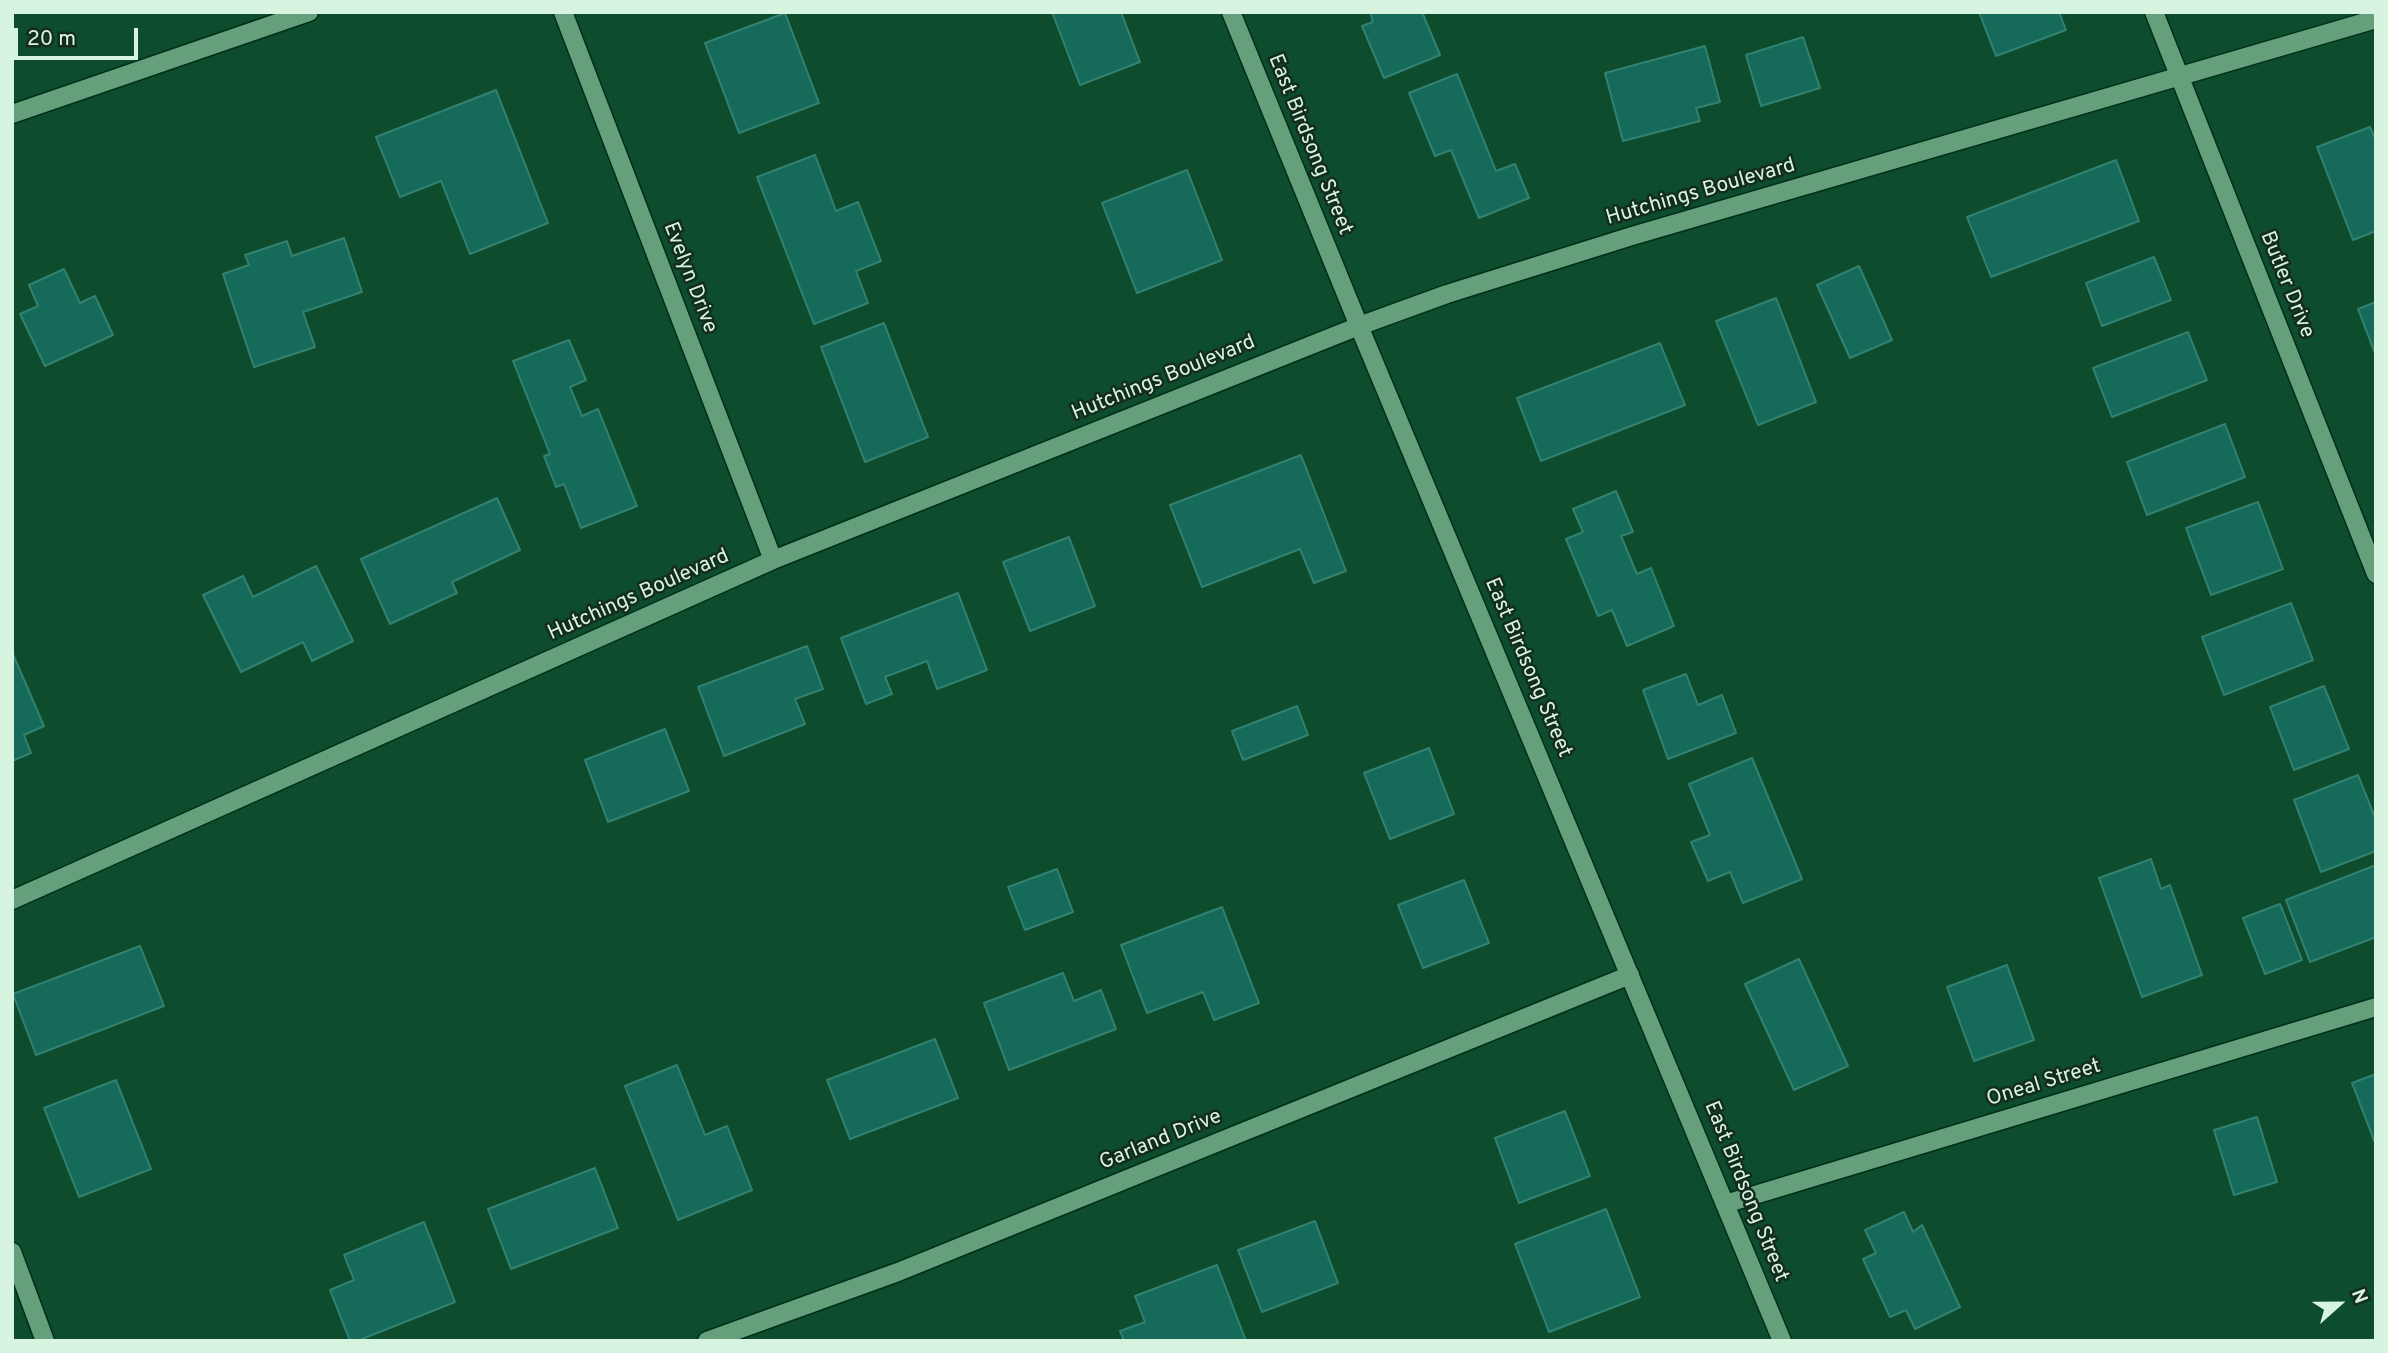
<!DOCTYPE html>
<style>
body{margin:0}
#map{position:relative;width:2388px;height:1353px;overflow:hidden;background:#0d4c2d;font-family:Overpass,sans-serif}
canvas{display:block}
.frame{position:absolute;inset:0;border:14px solid #d7f4e1;pointer-events:none}
.north{position:absolute;left:2304px;top:1269px;width:70px;height:70px;-webkit-text-stroke:5px #142c1e;paint-order:stroke;rotate:69deg;font-size:19px;font-weight:700;line-height:28px;text-align:center;color:#d7f4e1}
.north::after{content:'';display:block;margin:auto;width:24px;height:32px;background:#d7f4e1;clip-path:polygon(50% 0,100% 100%,50% 72%,0 100%)}
.scale{position:absolute;left:14px;top:28px;width:124px;height:32px;box-sizing:border-box;border:4px solid #d7f4e1;border-top:0;padding-left:9px;font-size:21px;line-height:24px;white-space:nowrap;color:#d7f4e1;-webkit-text-stroke:5px #142c1e;paint-order:stroke}
</style>
<div id="map">
<canvas width="2388" height="1353"></canvas>
<div class="frame"></div>
<div class="north">N</div>
<div class="scale">20 m</div>
</div>
<script>
const context = document.querySelector('canvas').getContext('2d');
context.lineJoin = 'round';
function fillPath(path, color) {
  context.fillStyle = color;
  context.fill(path, 'evenodd');
}
function poly(rows) {
  const path = new Path2D();
  for (const r of rows) {
    path.moveTo(r[0], r[1]);
    for (let i = 2; i < r.length; i += 2) path.lineTo(r[i], r[i + 1]);
  }
  return path;
}
function stroke(path, color, width, dash) {
  context.strokeStyle = color;
  context.lineWidth = width;
  context.lineCap = dash ? 'butt' : 'round';
  context.setLineDash(dash || []);
  context.stroke(path);
}
function write(font, color, halo, rows, align = 'center') {
  context.font = font + ' Overpass,sans-serif';
  context.lineWidth = 5;
  context.setLineDash([]);
  context.textBaseline = 'middle';
  context.strokeStyle = halo;
  context.fillStyle = color;
  for (const [text, x, y, turn = 0] of rows) {
    context.save();
    context.translate(x, y);
    context.rotate((+turn || 0) * Math.PI / 180);
    context.textAlign = isNaN(turn) ? turn : align;
    if (halo) context.strokeText(text, 0, 0);
    context.fillText(text, 0, 0);
    context.restore();
  }
}
const building = poly([
 [1052,12,1121,12,1140,62,1080,85,1052,12],
 [1370,12,1422,12,1440,55,1384,78,1362,26,1373,22,1370,12],
 [1979,12,2059,12,2066,30,1996,56,1979,12],
 [785,13,819,103,739,133,705,43,785,13],
 [1803,37,1820,88,1761,106,1746,55,1803,37],
 [1705,46,1720,102,1696,108,1700,121,1623,141,1605,73,1705,46],
 [1457,74,1496,171,1515,164,1529,198,1479,218,1451,150,1435,156,1409,93,1457,74],
 [496,90,548,223,470,254,441,181,400,197,376,137,496,90],
 [2370,127,2376,141,2376,231,2353,240,2317,147,2370,127],
 [815,155,836,211,858,202,881,261,856,271,868,303,814,324,757,177,815,155],
 [2116,160,2139,221,1991,277,1967,217,2116,160],
 [1187,170,1222,260,1137,293,1102,203,1187,170],
 [344,238,362,292,303,312,315,347,254,367,223,274,249,265,245,255,287,241,292,256,344,238],
 [2154,257,2171,300,2102,326,2086,283,2154,257],
 [1859,266,1892,340,1850,358,1817,285,1859,266],
 [64,269,80,303,95,296,113,335,45,366,20,314,38,306,29,285,64,269],
 [1776,298,1816,402,1758,425,1716,321,1776,298],
 [2376,302,2376,356,2358,309,2376,302],
 [884,323,928,437,865,462,821,347,884,323],
 [2188,332,2207,380,2112,417,2093,368,2188,332],
 [569,340,586,380,570,387,582,416,598,409,637,506,581,528,564,484,556,487,544,456,550,454,513,361,569,340],
 [1660,343,1685,405,1541,461,1517,398,1660,343],
 [2225,424,2245,477,2147,515,2127,462,2225,424],
 [1301,455,1346,571,1314,583,1300,549,1202,587,1170,505,1301,455],
 [1616,491,1633,532,1621,536,1637,574,1651,568,1674,626,1627,646,1612,610,1598,616,1566,539,1583,532,1573,509,1616,491],
 [497,498,520,550,452,582,457,593,390,624,361,559,497,498],
 [2258,502,2283,569,2211,595,2186,528,2258,502],
 [1069,537,1095,606,1030,631,1003,562,1069,537],
 [316,566,353,641,312,661,303,642,241,672,203,595,243,576,253,597,316,566],
 [958,593,987,670,937,689,927,661,885,677,892,694,866,704,841,638,958,593],
 [2291,603,2313,660,2224,695,2202,637,2291,603],
 [807,646,823,689,795,699,805,724,724,756,698,687,807,646],
 [12,652,44,726,24,735,31,753,12,761,12,652],
 [1686,674,1698,705,1722,695,1736,733,1668,759,1643,690,1686,674],
 [2324,686,2349,749,2294,770,2270,707,2324,686],
 [1297,706,1308,735,1243,760,1232,731,1297,706],
 [665,729,689,791,608,822,585,760,665,729],
 [1429,748,1454,814,1390,839,1364,773,1429,748],
 [1752,758,1802,879,1743,903,1730,872,1708,881,1691,842,1710,835,1689,784,1752,758],
 [2358,775,2376,820,2376,851,2321,872,2294,800,2358,775],
 [2151,859,2161,889,2170,885,2202,975,2142,997,2099,878,2151,859],
 [2376,865,2376,937,2310,962,2286,900,2376,865],
 [1057,869,1073,912,1025,930,1008,887,1057,869],
 [1464,880,1489,943,1423,968,1398,905,1464,880],
 [2280,904,2302,960,2265,974,2243,918,2280,904],
 [1222,907,1259,1003,1214,1020,1203,992,1147,1013,1121,945,1222,907],
 [140,946,164,1006,36,1055,13,994,140,946],
 [1799,959,1848,1066,1794,1090,1745,984,1799,959],
 [2007,965,2034,1040,1974,1061,1947,987,2007,965],
 [1063,973,1074,1001,1101,990,1116,1029,1009,1070,984,1003,1063,973],
 [935,1039,958,1098,850,1139,827,1080,935,1039],
 [677,1065,705,1135,727,1126,752,1190,678,1220,625,1086,677,1065],
 [2376,1074,2376,1143,2375,1143,2352,1083,2376,1074],
 [116,1080,151,1169,79,1197,44,1108,116,1080],
 [1565,1111,1590,1176,1519,1203,1495,1138,1565,1111],
 [2257,1117,2277,1182,2234,1195,2214,1130,2257,1117],
 [595,1168,618,1228,511,1269,488,1209,595,1168],
 [1606,1209,1640,1297,1549,1332,1515,1244,1606,1209],
 [1904,1212,1913,1232,1922,1225,1960,1307,1915,1329,1906,1310,1890,1317,1863,1259,1876,1253,1865,1230,1904,1212],
 [1315,1221,1338,1283,1262,1312,1238,1250,1315,1221],
 [424,1222,455,1302,357,1341,350,1341,330,1290,354,1280,344,1255,424,1222],
 [1217,1265,1246,1341,1124,1341,1120,1331,1145,1322,1135,1296,1217,1265]
]);
fillPath(building, '#156a5a');
stroke(building, '#338170', 2);
const minor = poly([
 [563,12,773,560],
 [2154,12,2376,574],
 [12,114,309,12],
 [12,900,773,560,1359,326,1447,294,1632,236,2376,19],
 [1725,1204,2376,1007],
 [12,1252,45,1341],
 [707,1341,898,1272,1630,975]
]);
const tertiary = poly([
 [1231,12,1359,326,1782,1341]
]);
stroke(minor, '#002f19', 21);
stroke(tertiary, '#002f19', 21);
stroke(minor, '#659f7b', 18);
stroke(tertiary, '#659f7b', 18);
write('21px', '#d7f4e1', '#142c1e', [
 ["East Birdsong Street",1309,145,68],
 ["Hutchings Boulevard",1701,193,-16],
 ["Evelyn Drive",689,278,69],
 ["Butler Drive",2286,285,68],
 ["Hutchings Boulevard",1164,379,-22],
 ["Hutchings Boulevard",639,596,-24],
 ["East Birdsong Street",1527,668,67],
 ["Oneal Street",2044,1084,-17],
 ["Garland Drive",1161,1141,-22],
 ["East Birdsong Street",1745,1192,68]
]);
</script>
